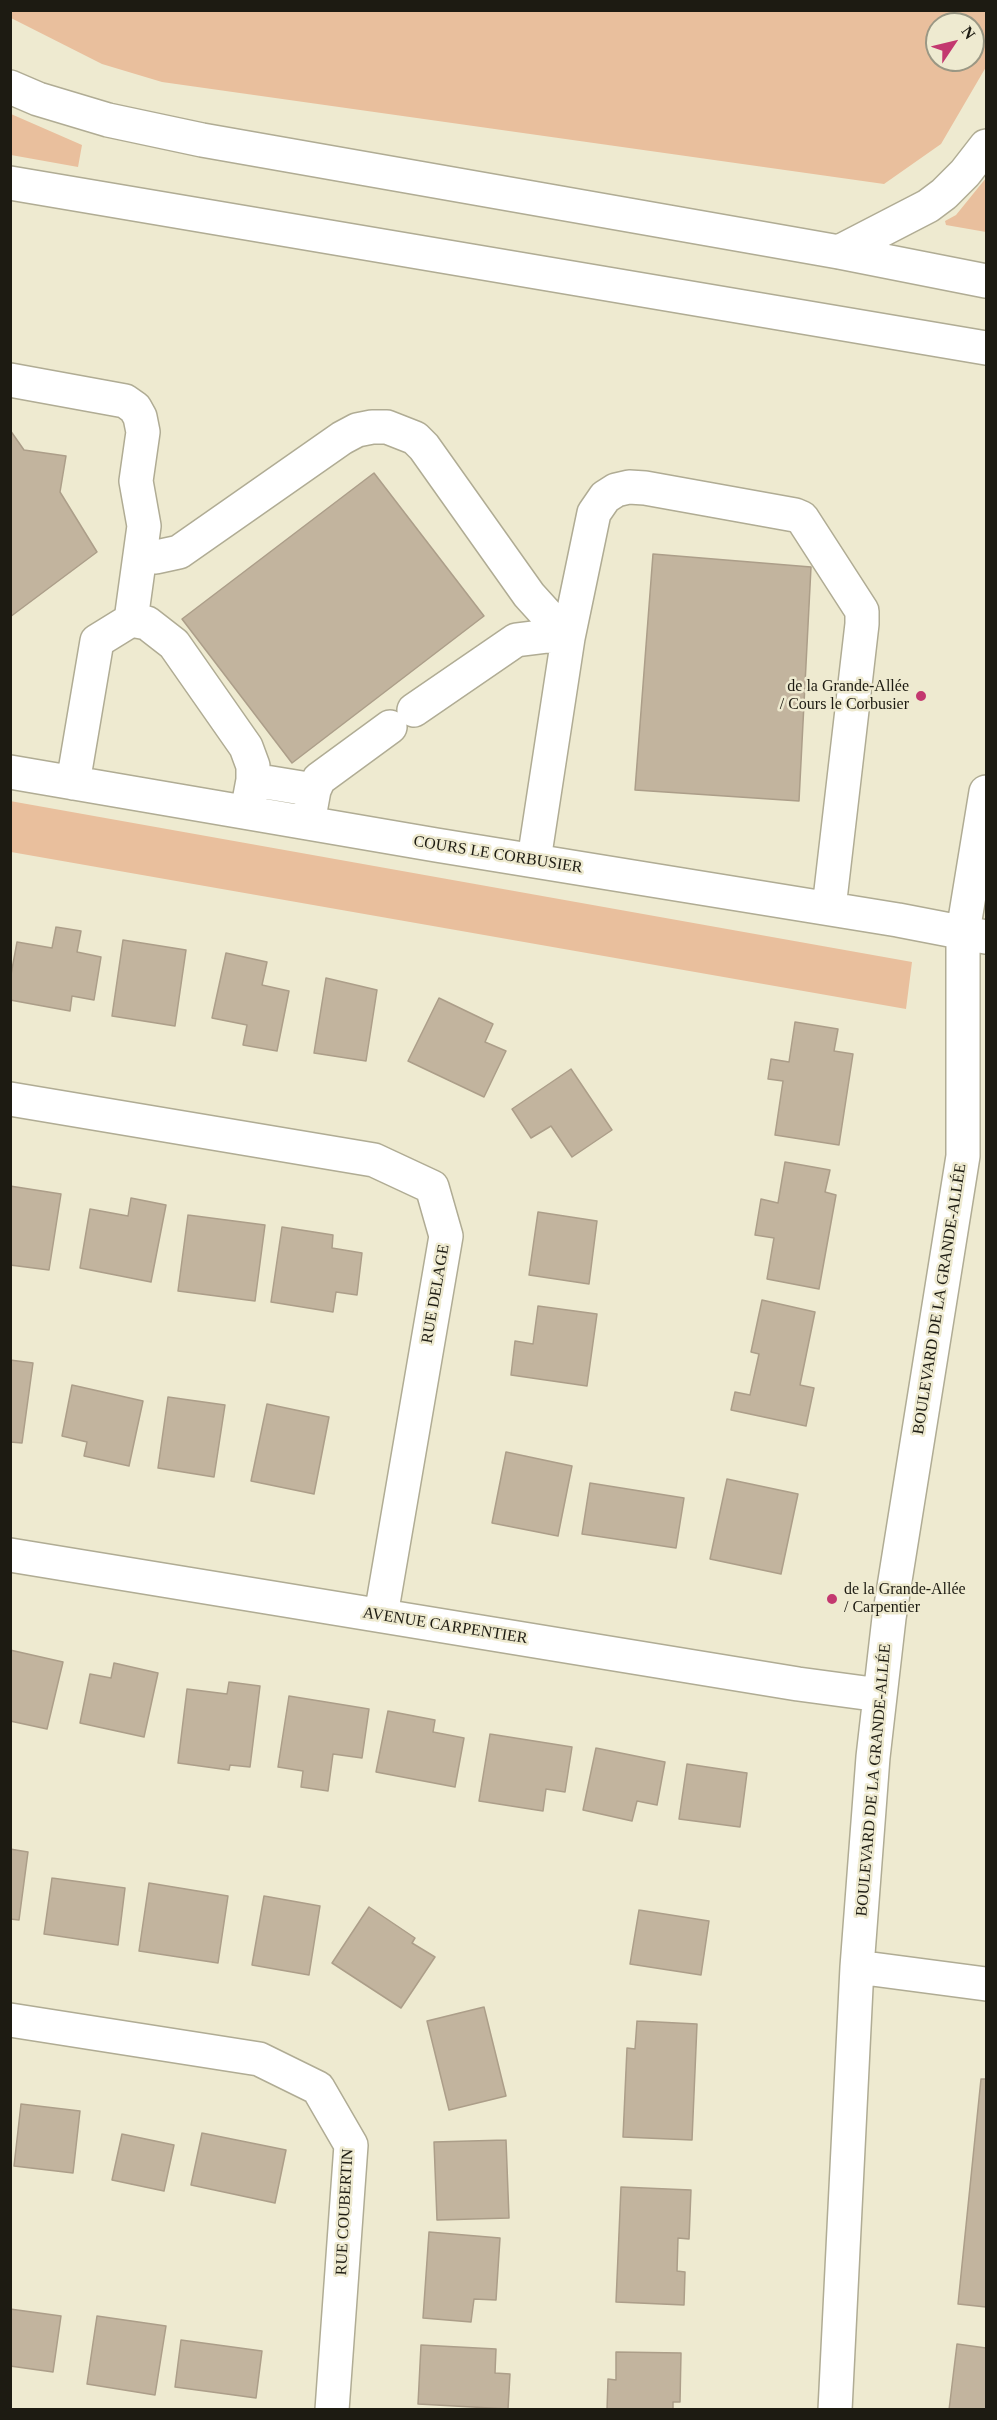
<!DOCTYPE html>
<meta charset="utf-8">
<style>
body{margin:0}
#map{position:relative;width:997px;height:2420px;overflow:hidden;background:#eeead0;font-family:Georgia,serif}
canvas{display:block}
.frame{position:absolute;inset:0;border:12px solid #1d1b12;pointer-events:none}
.north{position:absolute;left:925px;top:12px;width:60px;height:60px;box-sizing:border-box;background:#eeead0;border:2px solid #9a9784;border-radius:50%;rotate:55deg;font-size:16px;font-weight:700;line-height:24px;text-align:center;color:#1d1b12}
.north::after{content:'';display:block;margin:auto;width:21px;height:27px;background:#c3386f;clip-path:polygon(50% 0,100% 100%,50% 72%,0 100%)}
</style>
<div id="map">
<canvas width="997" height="2420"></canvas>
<div class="frame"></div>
<div class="north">N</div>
</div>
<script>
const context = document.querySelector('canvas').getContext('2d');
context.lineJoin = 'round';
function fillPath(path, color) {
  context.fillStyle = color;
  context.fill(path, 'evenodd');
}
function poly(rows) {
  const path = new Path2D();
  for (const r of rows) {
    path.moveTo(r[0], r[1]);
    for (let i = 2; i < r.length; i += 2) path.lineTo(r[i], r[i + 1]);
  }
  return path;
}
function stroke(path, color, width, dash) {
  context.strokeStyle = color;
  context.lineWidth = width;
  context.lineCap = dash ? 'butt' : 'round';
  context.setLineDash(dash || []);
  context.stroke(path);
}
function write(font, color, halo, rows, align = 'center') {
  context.font = font + ' Georgia,serif';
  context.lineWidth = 5;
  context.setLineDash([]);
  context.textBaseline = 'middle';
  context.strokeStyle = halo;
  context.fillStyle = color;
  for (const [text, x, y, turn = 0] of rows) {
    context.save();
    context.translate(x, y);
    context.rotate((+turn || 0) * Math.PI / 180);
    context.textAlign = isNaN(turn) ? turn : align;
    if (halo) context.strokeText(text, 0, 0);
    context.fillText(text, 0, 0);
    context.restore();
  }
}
fillPath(poly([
 [10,11,986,11,986,67,941,144,884,184,162,82,102,64,11,18],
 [937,24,973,24,973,60,937,60],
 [11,114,82,145,78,167,11,155],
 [986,178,986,232,946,225,945,221,956,215],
 [10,801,912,962,906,1009,11,852]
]), '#e9bf9d');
const building = poly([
 [10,430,24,450,66,456,60,492,97,552,10,617,10,430],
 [374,473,484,616,292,763,182,619,374,473],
 [653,554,811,567,799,801,635,790,653,554],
 [56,927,81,931,77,952,101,957,94,1000,72,996,70,1011,10,1000,10,980,17,942,52,948,56,927],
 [123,940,186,950,175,1026,112,1016,123,940],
 [226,953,267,962,262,985,289,991,277,1051,243,1045,247,1025,212,1018,226,953],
 [326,978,377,990,366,1061,314,1053,326,978],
 [439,998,493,1024,485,1042,506,1051,484,1097,408,1061,439,998],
 [795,1022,838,1029,834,1051,853,1054,839,1145,775,1135,783,1081,768,1079,771,1059,789,1062,795,1022],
 [571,1069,612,1130,572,1157,551,1126,531,1138,512,1109,571,1069],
 [785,1162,830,1170,825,1192,836,1195,819,1289,767,1279,774,1238,755,1235,761,1199,778,1203,785,1162],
 [10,1186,61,1194,49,1270,10,1265,10,1186],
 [131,1198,166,1205,151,1282,80,1268,90,1209,128,1216,131,1198],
 [538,1212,597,1221,589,1284,529,1275,538,1212],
 [188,1215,265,1225,255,1301,178,1291,188,1215],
 [282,1227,333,1235,332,1248,362,1253,357,1295,336,1292,333,1312,271,1302,282,1227],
 [762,1300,815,1312,800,1385,814,1388,806,1426,731,1410,735,1392,750,1395,759,1354,751,1352,762,1300],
 [538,1306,597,1314,587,1386,511,1375,515,1341,533,1344,538,1306],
 [10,1360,33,1363,22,1443,10,1442,10,1360],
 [72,1385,143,1401,129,1466,84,1456,87,1442,62,1436,72,1385],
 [168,1397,225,1405,214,1477,158,1468,168,1397],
 [267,1404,329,1417,314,1494,251,1481,267,1404],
 [506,1452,572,1466,558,1536,492,1523,506,1452],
 [727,1479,798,1494,781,1574,710,1559,727,1479],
 [590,1483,684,1498,676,1548,582,1534,590,1483],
 [10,1650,63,1662,47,1729,10,1721,10,1650],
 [114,1663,158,1673,144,1737,80,1723,90,1674,111,1678,114,1663],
 [229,1682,260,1686,250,1767,230,1765,229,1770,178,1763,187,1689,227,1694,229,1682],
 [289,1696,369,1709,362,1758,333,1754,328,1791,301,1787,303,1771,278,1767,289,1696],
 [388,1711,435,1720,433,1732,464,1738,455,1787,376,1772,388,1711],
 [490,1734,572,1747,565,1792,546,1789,543,1811,479,1801,490,1734],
 [596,1748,665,1762,657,1805,637,1801,632,1821,583,1810,596,1748],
 [687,1764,747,1773,740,1827,679,1819,687,1764],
 [10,1849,28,1852,19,1920,10,1919,10,1849],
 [52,1878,125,1888,118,1945,44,1934,52,1878],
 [149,1883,228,1896,218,1963,139,1951,149,1883],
 [264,1896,320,1906,309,1975,252,1965,264,1896],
 [369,1907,415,1938,412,1943,435,1957,401,2008,332,1963,369,1907],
 [639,1910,709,1921,701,1975,630,1964,639,1910],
 [484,2007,506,2096,449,2110,427,2021,484,2007],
 [637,2021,697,2024,692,2140,623,2137,627,2048,635,2049,637,2021],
 [981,2079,986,2079,986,2307,958,2304,981,2079],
 [21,2104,80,2111,73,2173,14,2166,21,2104],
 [202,2133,286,2150,275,2203,191,2185,202,2133],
 [122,2134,174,2145,164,2191,112,2180,122,2134],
 [506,2140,509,2218,437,2220,434,2142,506,2140],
 [621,2187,691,2190,689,2239,678,2238,677,2271,685,2272,684,2305,616,2302,621,2187],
 [429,2232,500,2238,496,2300,474,2299,471,2322,423,2318,429,2232],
 [10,2309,61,2316,53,2372,10,2366,10,2309],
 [97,2316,166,2326,155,2395,87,2384,97,2316],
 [181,2340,262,2351,256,2398,175,2387,181,2340],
 [957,2344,986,2348,986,2410,949,2410,957,2344],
 [421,2345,496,2349,495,2373,510,2374,508,2409,418,2404,421,2345],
 [616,2352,681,2353,680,2402,673,2402,673,2410,607,2410,608,2379,616,2380,616,2352]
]);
fillPath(building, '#c2b49e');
stroke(building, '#ac9e89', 1.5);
const minor = poly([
 [10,380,125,401,135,408,140,417,143,432,136,481,144,526,131,620,97,641,73,783],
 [141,555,156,557,179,552,342,438,357,430,372,427,387,427,415,438,424,447,529,595,568,638],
 [131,620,147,623,174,644,246,747,253,766,253,780,247,812],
 [568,638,594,513,605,497,616,490,629,487,645,488,795,515,802,518,862,611,862,624,829,908],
 [414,710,516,640,548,636,568,638,534,860],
 [10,772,436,845,898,920,986,937],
 [253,780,314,790],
 [308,823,314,790,319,779,390,727],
 [10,1099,374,1160,432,1187,446,1236,381,1615],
 [10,1555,798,1684,880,1695],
 [857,1967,986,1984],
 [10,2020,259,2059,318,2088,351,2145,332,2410],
 [835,2410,857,1967,873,1757,889,1618,963,1156,963,932,986,792]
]);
const highway = poly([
 [10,87,38,99,108,120,202,140,839,252,986,281],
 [10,183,986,348],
 [839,252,928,206,944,194,965,173,986,146]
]);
stroke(minor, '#b0ac94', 36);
stroke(highway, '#b0ac94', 36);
stroke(minor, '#fff', 33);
stroke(highway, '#fff', 33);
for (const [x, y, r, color] of [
 [921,696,6,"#c3386f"],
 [832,1599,6,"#c3386f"]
]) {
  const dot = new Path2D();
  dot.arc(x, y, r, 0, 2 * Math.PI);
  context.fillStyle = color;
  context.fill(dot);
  stroke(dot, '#eeead0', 2);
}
write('16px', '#1d1b12', '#eeead0', [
 ["de la Grande-Allée",909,687],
 ["/ Cours le Corbusier",909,705],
 ["de la Grande-Allée",844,1590,"left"],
 ["/ Carpentier",844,1608,"left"]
], 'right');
write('16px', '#1d1b12', '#eeead0', [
 ["COURS LE CORBUSIER",498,855,9],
 ["RUE DELAGE",436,1294,-80],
 ["BOULEVARD DE LA GRANDE-ALLÉE",940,1299,-81],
 ["AVENUE CARPENTIER",445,1626,9],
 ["BOULEVARD DE LA GRANDE-ALLÉE",874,1780,-85],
 ["RUE COUBERTIN",345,2212,-87]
]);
</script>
